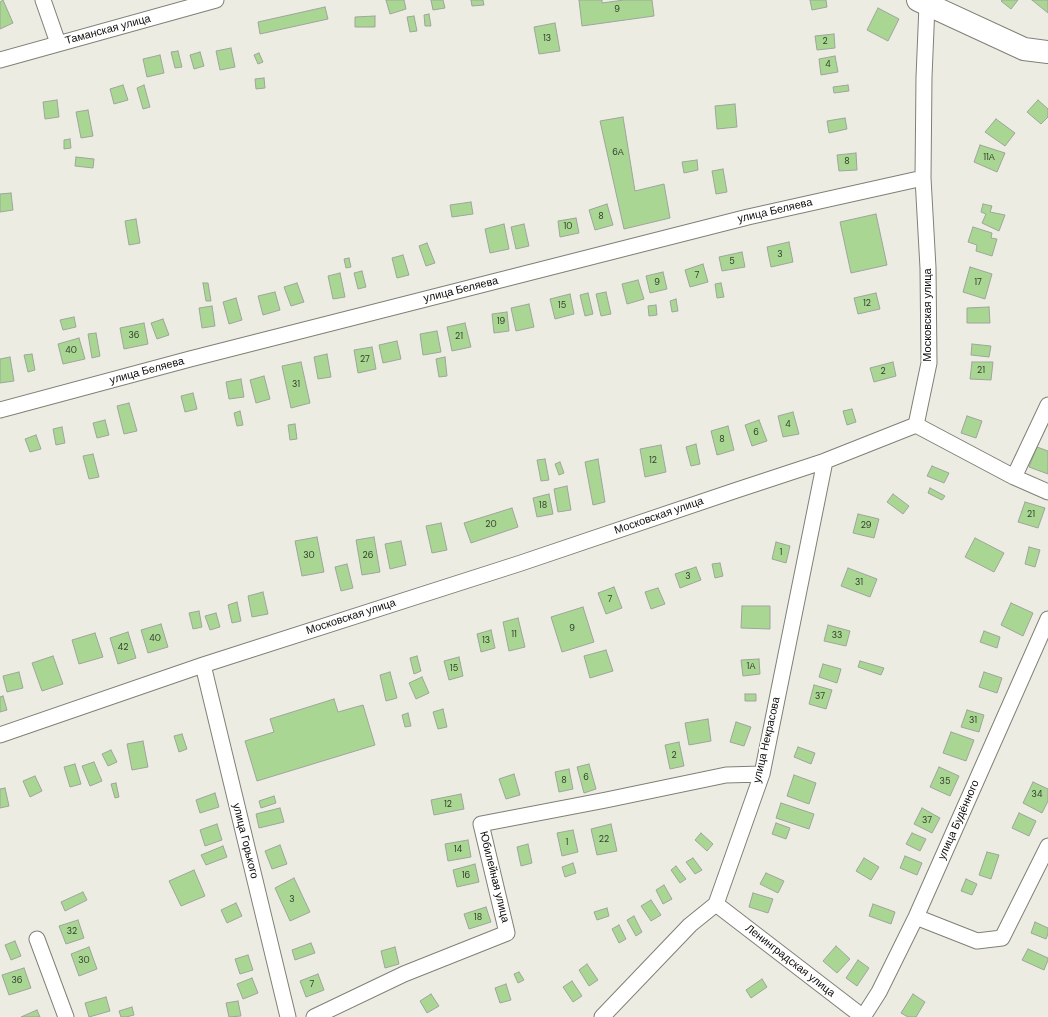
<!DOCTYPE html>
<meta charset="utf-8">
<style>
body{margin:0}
canvas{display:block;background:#edece2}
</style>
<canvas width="1048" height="1017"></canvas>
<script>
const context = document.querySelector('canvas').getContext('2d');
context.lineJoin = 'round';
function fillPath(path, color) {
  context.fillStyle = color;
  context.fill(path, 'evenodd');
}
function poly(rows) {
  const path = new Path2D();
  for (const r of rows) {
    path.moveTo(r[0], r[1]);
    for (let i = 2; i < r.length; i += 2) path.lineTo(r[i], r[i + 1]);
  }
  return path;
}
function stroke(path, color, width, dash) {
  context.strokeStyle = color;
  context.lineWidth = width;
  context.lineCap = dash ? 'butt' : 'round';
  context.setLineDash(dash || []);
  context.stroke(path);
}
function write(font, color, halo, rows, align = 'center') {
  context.font = font + ' "DM Sans",sans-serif';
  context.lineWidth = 3;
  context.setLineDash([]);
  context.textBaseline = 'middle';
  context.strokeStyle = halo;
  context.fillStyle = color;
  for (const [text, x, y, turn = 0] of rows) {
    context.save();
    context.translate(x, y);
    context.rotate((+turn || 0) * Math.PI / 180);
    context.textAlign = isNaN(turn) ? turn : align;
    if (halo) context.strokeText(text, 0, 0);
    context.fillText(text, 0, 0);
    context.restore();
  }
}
const building = poly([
 [3,0,13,23,0,29,0,2,3,0],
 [386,0,404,0,406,9,390,14,386,0],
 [431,0,443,0,445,8,433,10,431,0],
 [471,0,483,0,484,5,472,6,471,0],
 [579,0,602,0,602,3,624,0,652,0,654,16,582,26,579,0],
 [810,0,826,0,827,7,812,10,810,0],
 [1002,0,1018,0,1011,9,1001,1,1002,0],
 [1032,0,1048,0,1048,13,1032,0],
 [325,7,328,19,260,34,258,22,325,7],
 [878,8,899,19,888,41,867,30,878,8],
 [429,14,431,26,425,26,424,15,429,14],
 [375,16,375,27,355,27,355,17,375,16],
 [414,16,417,31,410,32,407,17,414,16],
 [555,23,560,51,539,54,534,27,555,23],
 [834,34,835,48,817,50,815,36,834,34],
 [231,48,235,67,220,70,216,51,231,48],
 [178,51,182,67,175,68,171,52,178,51],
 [200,52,204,66,194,69,190,55,200,52],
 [259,53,263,62,258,64,254,55,259,53],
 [160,55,164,73,147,77,143,59,160,55],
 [835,56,838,72,821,75,819,59,835,56],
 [264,78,265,88,256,89,255,79,264,78],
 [123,85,128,100,114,104,110,89,123,85],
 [144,85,150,107,143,109,137,88,144,85],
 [848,85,849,91,834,93,833,87,848,85],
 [57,100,59,117,45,119,43,102,57,100],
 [1038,100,1048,109,1048,117,1041,124,1027,112,1038,100],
 [735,104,737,127,717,129,715,106,735,104],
 [88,110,93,136,81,138,76,112,88,110],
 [623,117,635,191,664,184,670,218,624,229,600,121,623,117],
 [845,118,847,129,829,133,827,121,845,118],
 [996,119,1015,133,1005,146,985,132,996,119],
 [70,139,71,148,64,149,64,140,70,139],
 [980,145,1005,153,997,172,974,162,980,145],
 [856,153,857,170,839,171,837,155,856,153],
 [76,157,94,159,93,168,75,166,76,157],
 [697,160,698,170,684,173,682,162,697,160],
 [723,169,727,192,716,194,712,171,723,169],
 [11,193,13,210,0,212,0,194,11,193],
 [471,202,473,214,452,217,450,205,471,202],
 [607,204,613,225,595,230,589,210,607,204],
 [983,204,992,206,990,212,1005,215,999,231,982,223,986,214,981,212,983,204],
 [876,214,887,265,851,273,840,222,876,214],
 [576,218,579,233,560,237,558,221,576,218],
 [136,219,140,243,129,245,125,221,136,219],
 [504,224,509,249,490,253,485,229,504,224],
 [524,224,529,246,516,249,511,227,524,224],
 [973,227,992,233,991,238,997,239,992,256,976,251,977,245,968,242,973,227],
 [789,242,793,262,771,267,767,247,789,242],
 [427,243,435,263,426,266,419,246,427,243],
 [742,252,745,267,722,271,719,257,742,252],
 [403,255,409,275,397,278,392,258,403,255],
 [349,258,351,267,346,268,344,259,349,258],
 [703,264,708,282,690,287,685,270,703,264],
 [970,267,992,274,985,299,963,292,970,267],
 [362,271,366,287,358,289,354,273,362,271],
 [663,272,667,289,650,293,646,276,663,272],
 [340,273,345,297,333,299,328,276,340,273],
 [638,280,644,299,627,304,622,284,638,280],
 [203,283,208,283,211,301,206,301,203,283],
 [297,283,304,302,291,306,284,287,297,283],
 [721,283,724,297,717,298,715,284,721,283],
 [275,292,280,310,263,315,258,296,275,292],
 [606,292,611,314,601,316,596,294,606,292],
 [588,293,593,314,585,316,580,295,588,293],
 [876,293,880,309,858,314,854,298,876,293],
 [570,294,574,314,555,319,550,299,570,294],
 [236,298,242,320,229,324,223,302,236,298],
 [676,299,678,311,672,312,670,301,676,299],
 [529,304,534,327,516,331,511,308,529,304],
 [656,305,657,315,649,316,648,306,656,305],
 [212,306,215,326,202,328,199,308,212,306],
 [989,307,990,323,967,323,967,308,989,307],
 [507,312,509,331,494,333,492,314,507,312],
 [74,317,76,327,63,330,60,320,74,317],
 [163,319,169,335,157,339,151,323,163,319],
 [144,323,148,344,124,349,120,328,144,323],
 [465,323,471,347,452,351,447,327,465,323],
 [437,331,441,352,423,355,420,334,437,331],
 [96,333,100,356,92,358,88,334,96,333],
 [79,338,85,359,63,364,58,344,79,338],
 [397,341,401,359,383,363,379,345,397,341],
 [972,344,991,346,989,357,971,355,972,344],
 [372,347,376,369,358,373,354,350,372,347],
 [32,354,35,370,28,372,24,355,32,354],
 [327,354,331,377,318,379,314,357,327,354],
 [10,357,14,381,0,383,0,359,10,357],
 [445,357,447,376,439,377,436,359,445,357],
 [301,362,310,403,291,408,282,366,301,362],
 [893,362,896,376,874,382,870,368,893,362],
 [972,362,993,362,991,380,970,379,972,362],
 [264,376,270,399,256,403,250,380,264,376],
 [241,379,244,397,229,399,226,382,241,379],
 [193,393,197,409,185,412,181,396,193,393],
 [129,403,137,431,124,434,117,406,129,403],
 [852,409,856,422,847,425,843,411,852,409],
 [240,411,243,425,237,426,234,413,240,411],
 [793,412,799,434,783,437,778,416,793,412],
 [967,416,982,421,976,438,961,433,967,416],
 [105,420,109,435,97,438,93,423,105,420],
 [759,420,767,441,752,446,745,425,759,420],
 [295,424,297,439,290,440,288,425,295,424],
 [728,426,734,450,717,455,711,431,728,426],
 [62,427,65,443,56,445,53,429,62,427],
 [36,435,41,449,30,452,25,439,36,435],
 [696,444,700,464,691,466,686,447,696,444],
 [661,445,666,472,645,477,640,449,661,445],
 [1037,447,1048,451,1048,474,1029,467,1037,447],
 [93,454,99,477,89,479,83,456,93,454],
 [545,459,549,480,541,481,537,460,545,459],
 [598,459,605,502,593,505,585,462,598,459],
 [560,462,564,473,559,475,555,464,560,462],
 [932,466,949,473,944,483,927,476,932,466],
 [567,486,571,510,558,512,554,489,567,486],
 [930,488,945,496,942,500,928,493,930,488],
 [549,494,553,514,537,517,533,498,549,494],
 [893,494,909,506,903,514,887,502,893,494],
 [1025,502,1045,508,1038,528,1018,522,1025,502],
 [512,508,518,527,471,543,464,523,512,508],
 [858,514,879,519,874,538,853,533,858,514],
 [441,523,447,550,432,553,426,526,441,523],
 [317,537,324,572,302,576,295,541,317,537],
 [374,537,380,572,362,575,356,540,374,537],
 [975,538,1004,553,994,572,965,557,975,538],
 [401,541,406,565,390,569,385,544,401,541],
 [776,542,790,546,786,563,772,559,776,542],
 [1029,547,1040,550,1035,567,1025,564,1029,547],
 [720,563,723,576,715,578,712,564,720,563],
 [347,564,353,588,341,591,335,567,347,564],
 [696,567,701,580,680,588,675,574,696,567],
 [848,568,877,579,870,597,841,586,848,568],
 [614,587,622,608,606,614,598,593,614,587],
 [658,588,665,604,651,609,645,592,658,588],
 [263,592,268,614,252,617,248,596,263,592],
 [237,602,241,621,232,623,228,605,237,602],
 [1011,603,1033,613,1023,636,1001,625,1011,603],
 [742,606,770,606,770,629,741,628,742,606],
 [583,607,594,642,562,652,551,617,583,607],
 [199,611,202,627,193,629,189,613,199,611],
 [216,613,220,627,210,630,205,616,216,613],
 [518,618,525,647,509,651,503,622,518,618],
 [161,624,168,647,148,653,141,630,161,624],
 [828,625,850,631,846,646,824,641,828,625],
 [491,630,495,648,481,652,477,634,491,630],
 [984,631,1000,637,997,648,980,642,984,631],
 [128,632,136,658,118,664,110,638,128,632],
 [95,633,103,657,79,664,72,640,95,633],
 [606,650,613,671,590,678,584,656,606,650],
 [53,656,63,684,42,691,32,663,53,656],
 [417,656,421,671,414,674,410,658,417,656],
 [459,657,463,676,449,680,444,661,459,657],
 [759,659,760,674,743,676,741,660,759,659],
 [860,661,884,668,881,675,858,667,860,661],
 [823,664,841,669,837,683,819,677,823,664],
 [19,672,23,688,7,692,3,676,19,672],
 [390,672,397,698,386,701,380,675,390,672],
 [984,672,1002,678,997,693,979,687,984,672],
 [422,677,429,693,416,699,409,683,422,677],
 [814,685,832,690,826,709,809,704,814,685],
 [745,694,756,694,756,701,745,701,745,694],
 [3,696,7,710,0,712,0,697,3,696],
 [334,699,338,712,363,705,375,745,257,781,245,741,274,732,270,719,334,699],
 [443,709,447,727,438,729,433,712,443,709],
 [967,710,984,715,979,732,961,727,967,710],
 [408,713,411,726,405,727,402,715,408,713],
 [708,719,711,741,689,745,685,723,708,719],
 [736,722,751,727,744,746,730,742,736,722],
 [951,732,974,740,966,761,943,753,951,732],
 [182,734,187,749,179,752,174,736,182,734],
 [143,741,148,767,132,770,127,744,143,741],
 [679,742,684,766,670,769,665,745,679,742],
 [798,747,815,753,811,764,794,757,798,747],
 [111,750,117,762,108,766,102,754,111,750],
 [94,762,102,781,90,786,82,766,94,762],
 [75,764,81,784,70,787,64,767,75,764],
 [589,764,596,789,584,793,577,767,589,764],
 [939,767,959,776,950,796,930,787,939,767],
 [569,769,573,789,559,792,555,772,569,769],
 [514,774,520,795,506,799,499,779,514,774],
 [794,775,816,783,809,804,787,796,794,775],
 [35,776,42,791,30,797,23,781,35,776],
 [1033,782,1048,789,1048,801,1042,813,1023,803,1033,782],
 [116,783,119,797,115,798,111,784,116,783],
 [5,788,9,806,0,808,0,789,5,788],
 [215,793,219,807,200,813,196,800,215,793],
 [461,794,464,809,434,815,431,800,461,794],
 [274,796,276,803,261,808,259,801,274,796],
 [781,803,814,814,809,829,776,818,781,803],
 [280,808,284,822,259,828,256,814,280,808],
 [922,808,940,818,932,833,914,824,922,808],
 [1019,813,1036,821,1029,836,1012,828,1019,813],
 [776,823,790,828,786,839,772,834,776,823],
 [217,824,222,840,205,846,200,830,217,824],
 [611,824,617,851,597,855,591,829,611,824],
 [573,830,578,852,562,856,557,833,573,830],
 [701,833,713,844,707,851,695,840,701,833],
 [912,833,926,839,920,851,906,844,912,833],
 [468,840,471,857,448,861,445,844,468,840],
 [528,844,532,863,521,866,517,847,528,844],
 [280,845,287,864,272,869,265,851,280,845],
 [223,846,227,857,206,865,201,855,223,846],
 [987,852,999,855,991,879,979,875,987,852],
 [905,856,922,863,917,875,900,868,905,856],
 [693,858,702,870,695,874,686,862,693,858],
 [864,858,879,867,871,880,856,871,864,858],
 [573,863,576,873,565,877,562,867,573,863],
 [475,864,479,882,457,887,453,870,475,864],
 [676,866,686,879,680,883,671,870,676,866],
 [194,870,205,896,181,906,169,881,194,870],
 [766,873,784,881,778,893,760,884,766,873],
 [294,878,310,912,290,921,275,888,294,878],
 [966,879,977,884,972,895,961,891,966,879],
 [664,885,672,899,663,904,656,890,664,885],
 [83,892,87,900,65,911,61,902,83,892],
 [753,893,773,899,768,913,749,907,753,893],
 [651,900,661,915,651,921,641,906,651,900],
 [236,903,242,916,227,923,221,910,236,903],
 [873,904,895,912,891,924,869,916,873,904],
 [486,907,491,922,469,929,464,914,486,907],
 [607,908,609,916,597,920,594,912,607,908],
 [634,916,642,932,636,936,627,920,634,916],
 [78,920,84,938,66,944,59,926,78,920],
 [1035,922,1048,928,1048,934,1046,939,1031,933,1035,922],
 [619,925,626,939,619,943,612,929,619,925],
 [15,941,21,956,11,960,5,945,15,941],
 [311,943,315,953,295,960,292,950,311,943],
 [836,946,850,959,837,973,823,961,836,946],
 [89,947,97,969,79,976,71,954,89,947],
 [395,947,399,964,385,968,381,951,395,947],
 [1028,949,1048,958,1048,960,1044,970,1022,960,1028,949],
 [248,955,253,970,240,974,235,959,248,955],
 [858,960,869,968,857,986,846,978,858,960],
 [587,964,598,980,589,986,579,970,587,964],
 [24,968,31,988,9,995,2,975,24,968],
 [519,972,524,980,518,983,514,974,519,972],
 [318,974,324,990,306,997,300,981,318,974],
 [252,978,258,993,243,999,237,984,252,978],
 [762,979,767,987,751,998,746,990,762,979],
 [572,981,582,996,573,1002,563,987,572,981],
 [506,984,511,1000,500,1003,495,988,506,984],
 [431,994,439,1006,427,1013,420,1001,431,994],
 [913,994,925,1002,916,1017,908,1017,901,1013,913,994],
 [106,997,110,1011,89,1017,85,1003,106,997],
 [238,1001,241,1016,229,1017,226,1003,238,1001],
 [132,1007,134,1015,126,1017,121,1017,119,1011,132,1007],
 [37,1010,40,1017,21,1017,37,1010]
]);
fillPath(building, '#a9d693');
stroke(building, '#9fa59d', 1);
const street = poly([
 [43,0,58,43],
 [0,60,216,0],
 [0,410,190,359,748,217,923,178],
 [916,425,1014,477,1048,492],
 [1014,477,1048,405],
 [203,665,288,1017],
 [0,735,203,665,521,563,734,491,825,461,916,425,929,363,928,268,923,178,924,77,927,5],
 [716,904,863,1017],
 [916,917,977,941,1002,938,1048,846],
 [37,939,66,1017],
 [314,1017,404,974,507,933,481,824,606,800,726,775,762,774],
 [602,1017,690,925,716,904,762,774,825,461],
 [863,1017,879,992,916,917,1048,619]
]);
const secondary = poly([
 [918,0,1024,49,1048,52]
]);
stroke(street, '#808077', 17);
stroke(secondary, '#808077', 24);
stroke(street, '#fff', 15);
stroke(secondary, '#fff', 22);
write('9px', '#333e2c', null, [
 ["9",617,10],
 ["13",547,39],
 ["2",825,42],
 ["4",828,65],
 ["6А",618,153],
 ["11А",989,158],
 ["8",847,162],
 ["8",601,217],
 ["10",568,227],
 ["3",780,255],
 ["5",732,262],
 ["7",697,276],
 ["9",657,283],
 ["17",978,283],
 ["12",867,304],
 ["15",562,306],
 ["19",501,322],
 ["36",134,336],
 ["21",459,337],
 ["40",71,351],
 ["27",365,360],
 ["21",981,371],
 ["2",883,372],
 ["31",296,385],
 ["4",788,425],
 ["6",756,433],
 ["8",722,440],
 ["12",653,461],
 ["18",543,506],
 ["21",1031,515],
 ["20",491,525],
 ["29",866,526],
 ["1",781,553],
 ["30",309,556],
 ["26",368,556],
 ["3",688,577],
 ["31",859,583],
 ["7",610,600],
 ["9",572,629],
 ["11",514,635],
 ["33",837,636],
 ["40",155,639],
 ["13",486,641],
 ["42",123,648],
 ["1А",751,667],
 ["15",454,669],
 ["37",820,697],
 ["31",973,721],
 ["2",674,756],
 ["6",586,778],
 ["8",564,781],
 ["35",945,782],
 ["34",1037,795],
 ["12",448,805],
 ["37",927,821],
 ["22",604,840],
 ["1",567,843],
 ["14",458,850],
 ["16",466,876],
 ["3",292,900],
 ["18",478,918],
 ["32",72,932],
 ["30",84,961],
 ["36",17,981],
 ["7",312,985]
]);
write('11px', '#0c0c09', '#fff', [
 ["Таманская улица",108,30,-15],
 ["улица Беляева",775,211,-13],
 ["улица Беляева",461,290,-14],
 ["Московская улица",928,315,-90],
 ["улица Беляева",147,371,-15],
 ["Московская улица",659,516,-19],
 ["Московская улица",351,617,-18],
 ["улица Некрасова",767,740,-77],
 ["улица Будённого",959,820,-66],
 ["улица Горького",245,841,76],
 ["Юбилейная улица",494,877,76],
 ["Ленинградская улица",790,961,38]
]);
</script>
